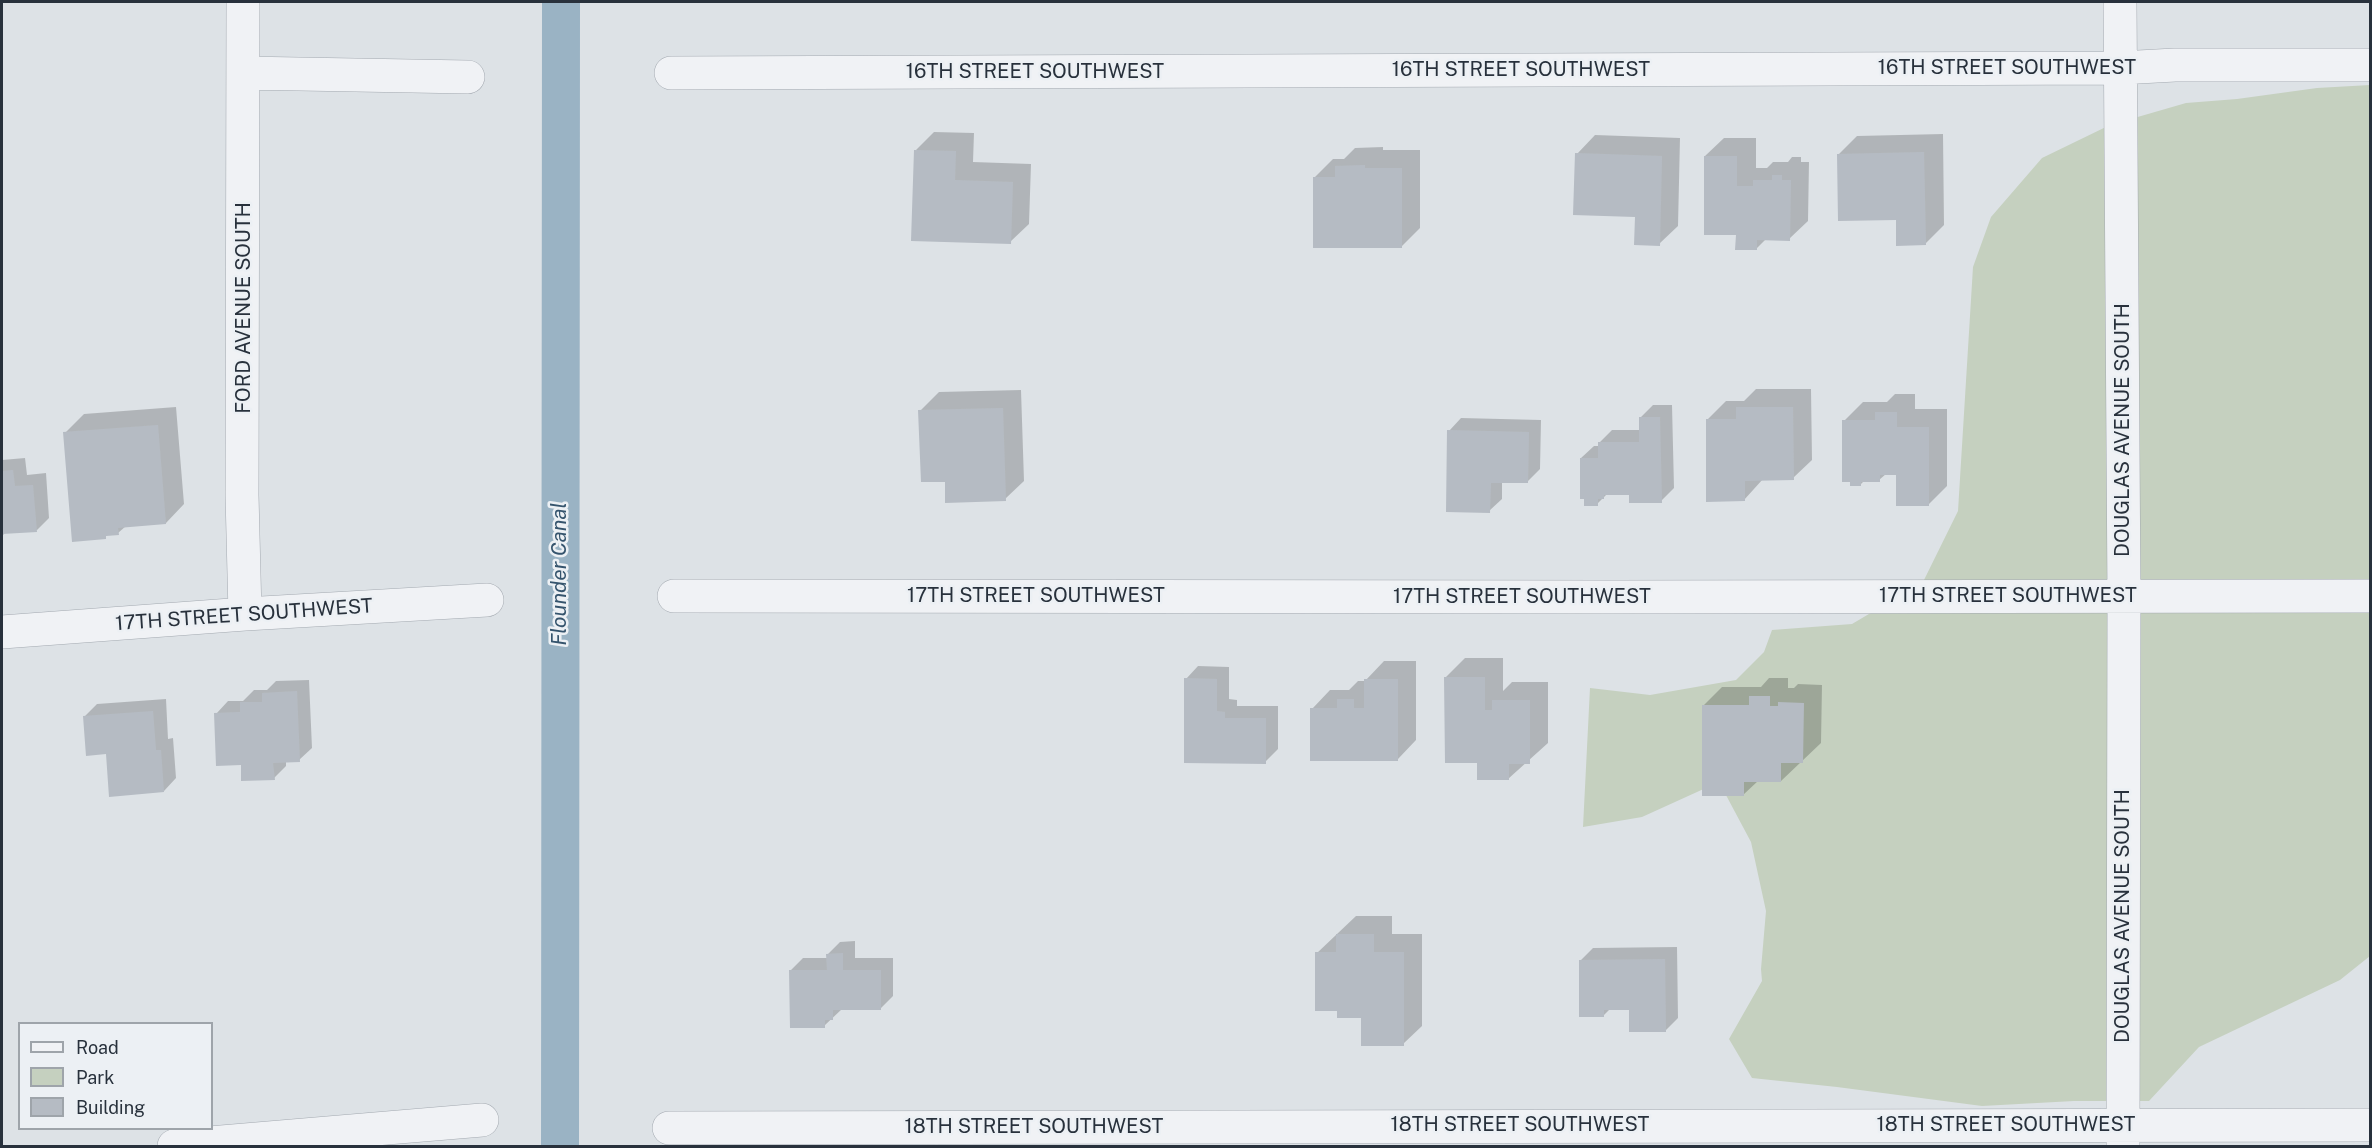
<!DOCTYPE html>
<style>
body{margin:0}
#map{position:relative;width:2372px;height:1148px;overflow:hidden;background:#dde2e6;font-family:"Public Sans",sans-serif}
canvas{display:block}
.frame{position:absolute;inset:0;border:3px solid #28313c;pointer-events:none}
.legend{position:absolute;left:18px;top:1022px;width:195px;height:108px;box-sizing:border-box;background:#ecf0f4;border:2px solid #9ea4aa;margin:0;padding:8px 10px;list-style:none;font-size:18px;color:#28313c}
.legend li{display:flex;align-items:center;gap:12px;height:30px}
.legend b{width:30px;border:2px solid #9ea4aa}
</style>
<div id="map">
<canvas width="2372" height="1148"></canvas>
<div class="frame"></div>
<ul class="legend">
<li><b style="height:8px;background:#f0f2f5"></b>Road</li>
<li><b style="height:16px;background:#c5d0bf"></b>Park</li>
<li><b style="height:16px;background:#b5bbc3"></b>Building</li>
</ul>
</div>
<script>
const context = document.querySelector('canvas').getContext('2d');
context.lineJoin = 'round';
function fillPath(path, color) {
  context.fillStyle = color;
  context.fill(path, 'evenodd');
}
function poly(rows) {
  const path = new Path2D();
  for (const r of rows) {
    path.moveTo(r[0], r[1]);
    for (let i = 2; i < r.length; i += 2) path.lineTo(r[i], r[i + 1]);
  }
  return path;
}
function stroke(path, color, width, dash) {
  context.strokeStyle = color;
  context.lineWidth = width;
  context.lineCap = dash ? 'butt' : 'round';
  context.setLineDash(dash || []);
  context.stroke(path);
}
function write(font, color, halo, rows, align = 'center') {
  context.font = font + ' "Public Sans",sans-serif';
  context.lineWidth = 5;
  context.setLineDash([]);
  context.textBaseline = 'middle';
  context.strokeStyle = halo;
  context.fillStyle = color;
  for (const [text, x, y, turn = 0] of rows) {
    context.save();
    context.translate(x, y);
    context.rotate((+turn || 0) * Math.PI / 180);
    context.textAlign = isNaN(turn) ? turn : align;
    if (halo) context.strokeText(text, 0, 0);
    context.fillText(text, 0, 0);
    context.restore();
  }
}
fillPath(poly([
 [2370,85,2370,956,2340,980,2199,1047,2149,1101,2074,1101,1982,1106,1837,1087,1752,1078,1729,1039,1762,981,1761,969,1766,911,1751,842,1719,782,1642,817,1583,827,1590,688,1650,695,1736,680,1764,652,1772,630,1852,624,1923,582,1958,511,1973,267,1991,217,2042,158,2110,125,2186,103,2237,99,2317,88]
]), '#c5d0bf');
fillPath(poly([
 [934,132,974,133,973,162,1031,164,1029,224,1010,242,916,150],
 [1943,134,1944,225,1925,244,1897,219,1838,155,1857,136],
 [1595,135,1680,138,1678,226,1659,244,1637,215,1577,154],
 [1724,138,1756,138,1756,168,1767,168,1773,162,1788,162,1792,157,1801,157,1801,162,1809,162,1808,221,1789,239,1766,239,1757,248,1737,234,1705,156],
 [1383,147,1383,150,1420,150,1420,228,1401,247,1314,178,1333,159,1344,159,1355,148],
 [1756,389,1811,389,1812,460,1793,478,1763,479,1744,500,1707,420,1726,401,1744,401],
 [1021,390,1024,481,1005,499,946,480,920,411,939,392],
 [1895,394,1915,394,1915,409,1947,409,1947,486,1928,505,1897,474,1886,474,1879,480,1865,480,1861,484,1844,421,1863,402,1887,402],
 [1653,405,1672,405,1674,488,1661,501,1630,494,1607,494,1597,504,1581,458,1594,446,1599,446,1599,443,1612,430,1640,430,1640,418],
 [176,407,184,504,166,523,126,526,118,533,108,534,105,537,65,433,84,414],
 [1461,418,1541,420,1540,469,1527,482,1502,482,1502,499,1489,511,1449,431],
 [25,458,27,475,46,473,49,518,37,530,5,533,2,536,2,460],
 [1465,658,1503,658,1503,691,1512,682,1548,682,1548,743,1508,779,1478,761,1446,677],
 [1384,661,1416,661,1416,740,1398,759,1312,709,1330,690,1349,690,1358,681,1365,681],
 [1198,666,1229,667,1229,699,1237,700,1237,706,1278,706,1278,749,1265,762,1186,679],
 [1769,678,1788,678,1788,688,1794,688,1798,684,1822,685,1821,743,1781,781,1758,781,1743,795,1703,706,1722,687,1761,687],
 [309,680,312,748,299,760,286,761,286,766,274,778,242,763,216,714,228,701,243,701,254,690,267,690,276,681],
 [166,699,168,739,173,738,176,778,164,791,107,752,84,717,97,704],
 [1356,916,1392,916,1392,934,1422,934,1422,1026,1403,1044,1362,1016,1339,1010,1317,953],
 [855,941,855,958,893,958,893,996,881,1008,842,1009,824,1026,791,970,803,958,828,958,828,954,840,942],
 [1677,947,1678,1018,1666,1030,1630,1008,1611,1008,1603,1016,1580,961,1593,948]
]), '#0003');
stroke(poly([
 [560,1146,561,2]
]), '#9ab3c4', 38);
fillPath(poly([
 [914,150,956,151,955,180,1013,182,1011,244,911,241],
 [1924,152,1926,245,1896,246,1896,220,1838,221,1837,154],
 [1575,153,1662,156,1660,246,1634,245,1635,217,1573,215],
 [1704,156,1737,156,1737,186,1753,186,1753,180,1772,180,1772,175,1782,175,1782,180,1791,180,1790,241,1757,240,1757,250,1735,250,1736,235,1704,235],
 [1365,165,1365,168,1402,168,1402,248,1313,248,1313,177,1335,177,1335,166],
 [1736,407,1793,407,1794,480,1745,481,1745,501,1706,502,1706,419,1736,419],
 [1003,408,1006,501,945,503,945,482,921,482,918,410],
 [1875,412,1897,412,1897,427,1929,427,1929,506,1896,506,1896,475,1880,475,1880,482,1861,482,1861,486,1850,486,1850,482,1842,482,1842,420,1875,420],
 [1639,417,1660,417,1662,503,1629,503,1629,495,1604,495,1604,499,1598,499,1598,506,1584,506,1584,499,1580,499,1580,458,1598,458,1598,442,1639,442],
 [158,425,166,524,118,528,119,535,106,536,106,539,72,542,63,432],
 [1447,430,1529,432,1528,483,1491,483,1490,513,1446,512],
 [13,470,15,486,33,485,37,532,2,534,2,471],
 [1444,677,1485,677,1485,710,1492,710,1492,700,1530,700,1530,764,1509,764,1509,780,1477,780,1477,763,1445,763],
 [1184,678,1217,679,1217,711,1225,712,1225,718,1266,718,1266,764,1184,763],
 [1364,679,1398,679,1398,761,1310,761,1310,708,1337,708,1337,699,1354,699,1354,708,1364,708],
 [297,691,300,762,273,763,275,780,241,781,241,765,216,766,214,713,240,712,240,702,262,702,262,693],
 [1749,696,1770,696,1770,706,1778,706,1778,702,1804,703,1803,763,1781,763,1781,782,1744,782,1744,796,1702,796,1702,705,1749,705],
 [153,711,156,750,161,750,164,792,109,797,106,754,86,756,83,716],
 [1336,934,1374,934,1374,952,1404,952,1404,1046,1361,1046,1361,1018,1337,1018,1337,1011,1315,1011,1315,952,1336,952],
 [843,953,843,970,881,970,881,1010,833,1010,833,1020,825,1020,825,1028,790,1028,789,970,827,970,826,954],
 [1665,959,1666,1032,1629,1032,1629,1010,1604,1010,1604,1017,1579,1017,1579,960]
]), '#b5bbc3');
const minor = poly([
 [243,2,242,495,245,614],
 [2120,2,2124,596,2123,1146],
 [243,73,468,77],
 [671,73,2120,68,2175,65,2370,65],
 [674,596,1608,597,2370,596],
 [2,632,245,614,487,600],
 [669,1128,2370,1125],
 [174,1146,482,1120]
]);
stroke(minor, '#a3a9b0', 34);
stroke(minor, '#f0f2f5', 33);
write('20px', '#28313c', '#ecf0f4', [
 ["16TH STREET SOUTHWEST",2007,68],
 ["16TH STREET SOUTHWEST",1521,70],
 ["16TH STREET SOUTHWEST",1035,72],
 ["FORD AVENUE SOUTH",244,308,-90],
 ["DOUGLAS AVENUE SOUTH",2123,430,-90],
 ["17TH STREET SOUTHWEST",1036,596],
 ["17TH STREET SOUTHWEST",2008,596],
 ["17TH STREET SOUTHWEST",1522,597],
 ["17TH STREET SOUTHWEST",244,615,-4],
 ["DOUGLAS AVENUE SOUTH",2123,916,-90],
 ["18TH STREET SOUTHWEST",1520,1125],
 ["18TH STREET SOUTHWEST",2006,1125],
 ["18TH STREET SOUTHWEST",1034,1127]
]);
write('italic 21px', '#35546d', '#ecf0f4', [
 ["Flounder Canal",560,574,-90]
]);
</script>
